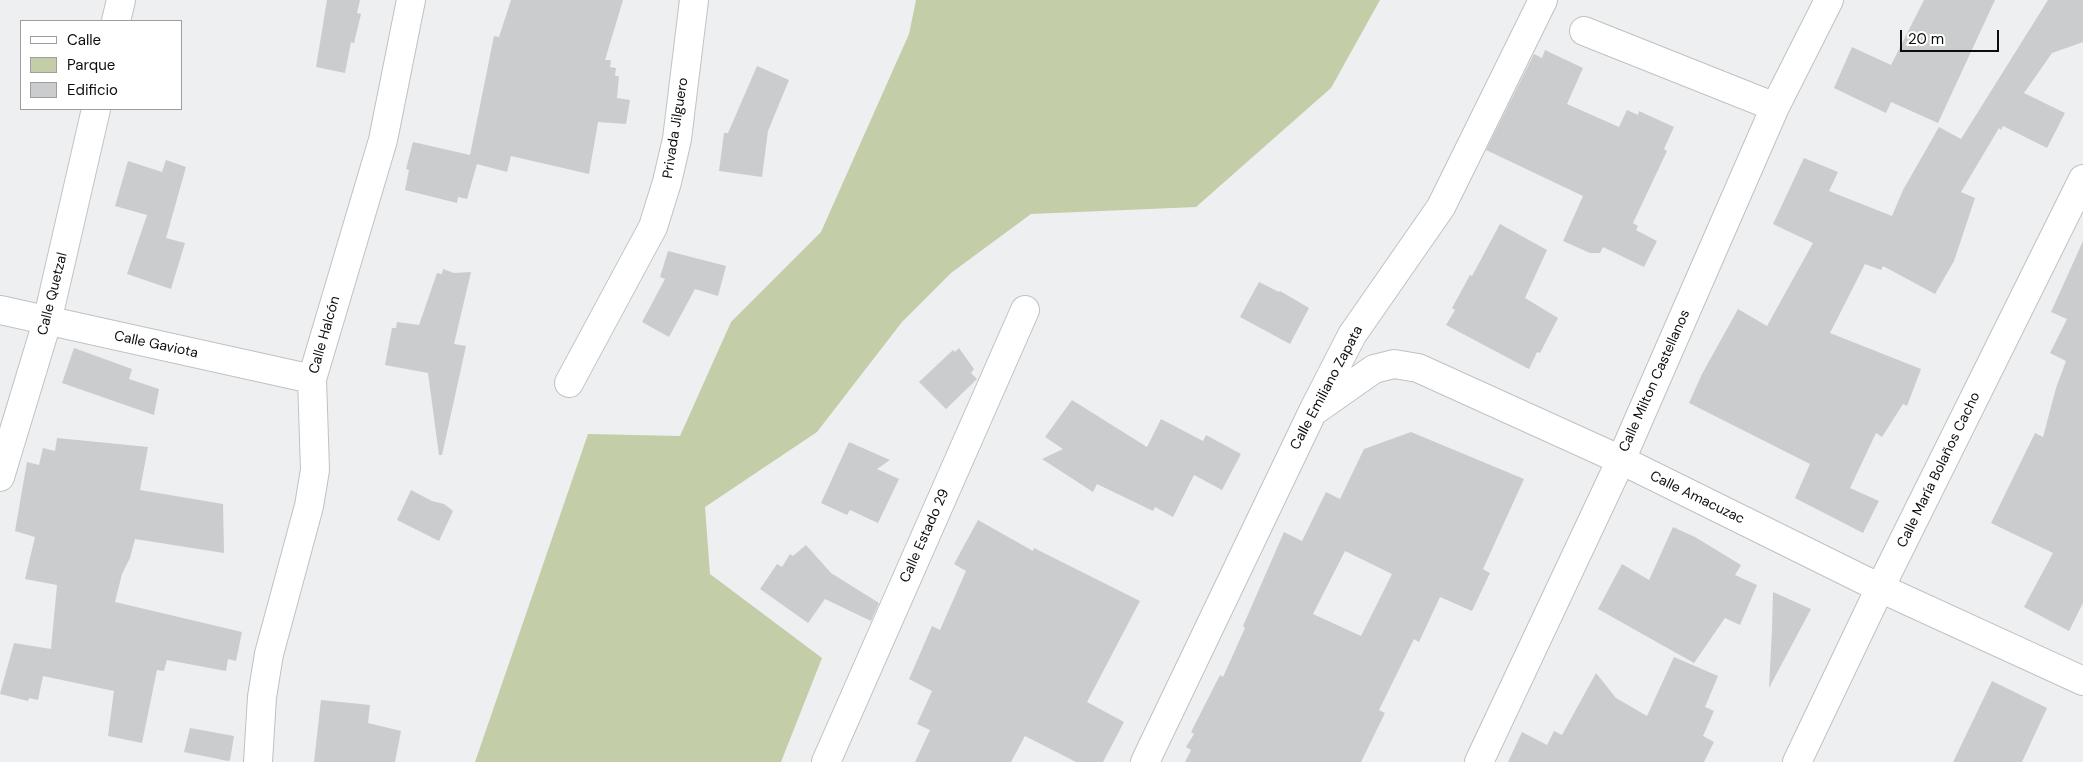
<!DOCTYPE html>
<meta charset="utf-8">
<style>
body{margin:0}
#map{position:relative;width:2083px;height:762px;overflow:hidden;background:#eeeff0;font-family:"DM Sans",sans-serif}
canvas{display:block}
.legend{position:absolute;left:20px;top:20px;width:162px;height:90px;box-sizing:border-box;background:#fff;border:1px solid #9e9e9e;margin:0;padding:6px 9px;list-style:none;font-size:15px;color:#0c0d0d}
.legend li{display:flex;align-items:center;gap:10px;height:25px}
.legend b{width:25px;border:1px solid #9e9e9e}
.scale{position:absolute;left:1900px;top:30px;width:99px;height:22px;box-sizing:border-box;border:2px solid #0c0d0d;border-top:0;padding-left:6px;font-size:15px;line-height:18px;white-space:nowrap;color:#0c0d0d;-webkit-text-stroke:4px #fff;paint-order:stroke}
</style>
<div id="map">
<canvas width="2083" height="762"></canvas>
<ul class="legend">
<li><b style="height:6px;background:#fff"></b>Calle</li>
<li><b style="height:14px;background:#c3cea8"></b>Parque</li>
<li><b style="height:14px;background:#cbcccd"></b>Edificio</li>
</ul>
<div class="scale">20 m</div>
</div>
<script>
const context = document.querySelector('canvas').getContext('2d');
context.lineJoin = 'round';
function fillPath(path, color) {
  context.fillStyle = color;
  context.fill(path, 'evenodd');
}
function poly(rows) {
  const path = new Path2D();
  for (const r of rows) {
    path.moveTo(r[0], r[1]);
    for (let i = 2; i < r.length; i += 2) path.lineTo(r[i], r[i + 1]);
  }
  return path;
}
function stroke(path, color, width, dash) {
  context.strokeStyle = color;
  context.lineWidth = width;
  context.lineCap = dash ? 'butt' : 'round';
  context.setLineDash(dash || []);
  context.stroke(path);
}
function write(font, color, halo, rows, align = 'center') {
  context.font = font + ' "DM Sans",sans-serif';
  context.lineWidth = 5;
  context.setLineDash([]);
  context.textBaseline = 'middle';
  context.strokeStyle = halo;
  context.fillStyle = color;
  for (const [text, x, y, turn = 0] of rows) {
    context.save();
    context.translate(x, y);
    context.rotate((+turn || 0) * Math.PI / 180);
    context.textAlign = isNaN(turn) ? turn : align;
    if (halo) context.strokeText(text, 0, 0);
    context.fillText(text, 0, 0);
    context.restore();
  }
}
fillPath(poly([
 [916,0,1380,0,1331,88,1196,207,1031,214,951,273,902,322,817,432,705,507,710,574,822,658,781,762,475,762,588,434,680,436,731,322,821,232,909,34]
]), '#c3cea8');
fillPath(poly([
 [327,0,360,0,357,13,361,14,354,43,351,42,345,73,316,67],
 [511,0,623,0,605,60,611,60,610,67,616,68,615,76,619,76,617,98,630,100,626,124,598,122,589,174,511,156,507,172,477,164,467,199,458,197,457,203,405,190,409,170,406,169,413,142,470,155,494,36,499,37],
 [1924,0,1995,0,1938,123,1891,102,1886,113,1834,88,1852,47,1891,65],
 [2048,0,2083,0,2083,42,2052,53,2024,93,2065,113,2047,148,2003,126,2001,130,1999,128,1961,192,1975,198,1954,261,1935,294,1883,266,1881,270,1865,264,1830,333,1921,369,1907,406,1903,404,1882,437,1876,433,1850,488,1879,501,1863,533,1795,498,1810,464,1689,403,1702,374,1738,309,1767,326,1813,243,1773,224,1804,158,1838,172,1829,191,1892,216,1903,190,1939,127,1961,139],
 [1545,50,1583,68,1567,104,1619,127,1627,110,1638,115,1639,111,1674,127,1664,149,1667,151,1633,223,1638,226,1636,230,1657,241,1644,267,1603,247,1600,253,1590,253,1563,241,1583,196,1486,150,1534,54,1542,58],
 [757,66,789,80,768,131,762,177,719,171,724,133,728,133],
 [166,160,186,167,166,238,185,243,171,289,127,274,147,215,115,206,128,161,162,172],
 [1500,224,1547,250,1525,298,1558,318,1540,353,1537,352,1529,369,1446,325,1455,310,1452,308,1470,275,1472,276],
 [2083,241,2083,603,2069,631,2024,607,2053,553,1991,523,2035,433,2043,437,2056,388,2066,361,2050,353,2067,319,2051,312],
 [668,251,726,266,718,296,695,289,669,337,642,322,665,279,660,277],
 [443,269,454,273,471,272,454,344,466,346,442,455,439,455,428,373,385,365,392,328,396,328,397,322,419,325,437,273,442,274],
 [1259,282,1279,292,1280,291,1309,308,1290,344,1240,317],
 [74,348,132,369,129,379,159,389,154,415,62,383],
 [959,348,974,369,971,373,977,379,946,409,919,382,953,350,955,352],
 [1072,400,1147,447,1161,419,1203,441,1206,435,1241,454,1222,490,1194,475,1173,517,1155,507,1153,511,1097,484,1093,492,1042,459,1063,449,1045,437],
 [1411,432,1524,479,1483,569,1490,573,1472,611,1440,597,1419,642,1414,639,1379,710,1385,713,1361,762,1185,762,1191,750,1186,747,1194,734,1191,732,1220,675,1223,677,1245,628,1243,626,1284,532,1302,541,1326,492,1340,499,1364,449],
 [1345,551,1392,574,1361,636,1313,614],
 [57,438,148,447,140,490,223,504,224,553,135,539,130,558,122,574,115,602,242,632,236,661,228,659,226,671,167,660,164,671,157,670,142,743,108,736,114,691,43,676,38,700,29,698,28,701,0,694,14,643,51,649,57,585,25,579,35,537,15,531,27,462,39,465,43,448,55,451],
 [849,442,890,460,877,469,899,479,878,523,850,510,847,515,821,503],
 [411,490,432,501,444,504,453,511,439,541,397,520],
 [978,520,1033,551,1034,548,1140,601,1087,702,1124,722,1103,762,1076,762,1025,736,1011,762,915,762,930,730,917,724,932,691,909,679,932,626,940,630,966,571,954,564],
 [1673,527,1695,537,1741,565,1735,575,1757,585,1740,625,1725,618,1694,663,1598,609,1622,564,1649,580],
 [806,545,831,573,879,603,871,621,825,599,808,623,760,589,777,564,782,567,790,554,793,556],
 [1773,592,1811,609,1769,688,1772,630],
 [1674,657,1718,676,1705,707,1714,711,1703,736,1714,742,1704,762,1508,762,1522,732,1547,745,1554,731,1562,735,1596,673,1616,698,1647,716],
 [1992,681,2047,708,2022,762,1953,762],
 [321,700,370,705,368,723,401,731,395,762,314,762],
 [190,728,234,736,230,760,228,761,184,752]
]), '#cbcccd');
const minor = poly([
 [116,21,121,0],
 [1584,31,1775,107],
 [0,310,312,379],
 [569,383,653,227,667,182,677,139,694,0],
 [1317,409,1374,369,1394,364,1418,368,1621,460,1880,588,2083,681],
 [0,477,47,322,96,109],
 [258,762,262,697,269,654,309,506,315,470,312,379,383,140,411,0],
 [826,762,1025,310],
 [1145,762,1313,411,1352,335,1441,207,1543,0],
 [1479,762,1621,460,1775,107,1829,0],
 [1797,762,1880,588,2083,179]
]);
stroke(minor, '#c0c1c2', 30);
stroke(minor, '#fff', 28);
write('14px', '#0c0d0d', '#fff', [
 ["Privada Jilguero",676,128,-81],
 ["Calle Quetzal",53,294,-76],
 ["Calle Halcón",325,335,-74],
 ["Calle Gaviota",156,345,12],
 ["Calle Milton Castellanos",1655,381,-66],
 ["Calle Emiliano Zapata",1327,388,-62],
 ["Calle María Bolaños Cacho",1939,470,-64],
 ["Calle Amacuzac",1697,498,26],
 ["Calle Estado 29",925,536,-66]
]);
</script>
